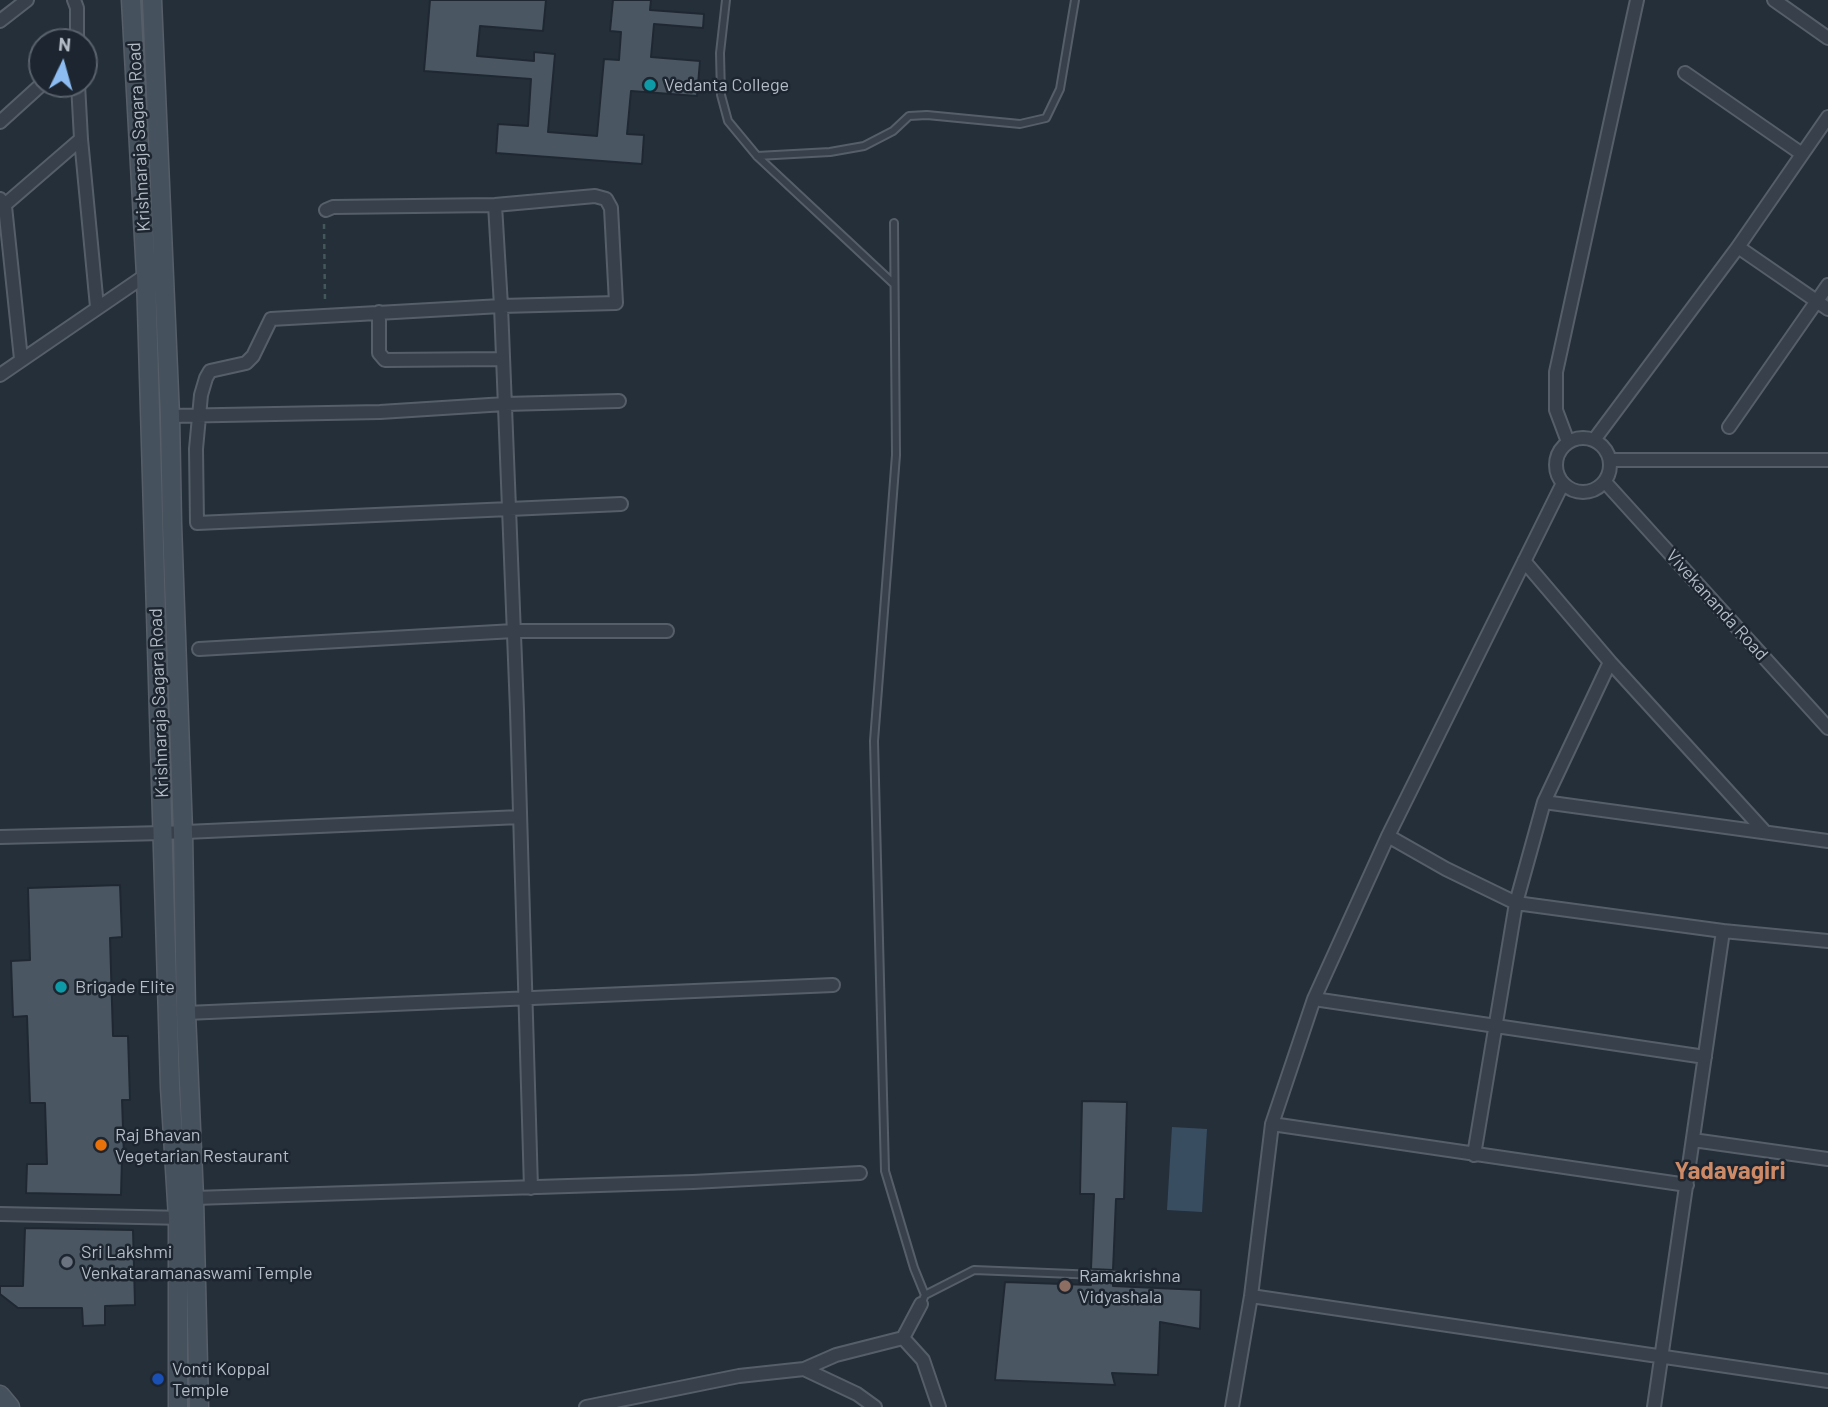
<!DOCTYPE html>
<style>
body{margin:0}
#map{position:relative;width:1828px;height:1407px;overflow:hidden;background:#242f3a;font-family:Barlow,sans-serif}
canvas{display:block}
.north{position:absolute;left:28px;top:28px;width:70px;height:70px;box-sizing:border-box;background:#1d2630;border:2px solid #59626c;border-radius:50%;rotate:5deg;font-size:19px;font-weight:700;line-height:28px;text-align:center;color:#b3bcc6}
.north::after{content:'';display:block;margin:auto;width:24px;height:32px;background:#8cbcf2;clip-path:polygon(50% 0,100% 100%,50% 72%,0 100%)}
</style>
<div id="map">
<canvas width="1828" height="1407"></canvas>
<div class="north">N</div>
</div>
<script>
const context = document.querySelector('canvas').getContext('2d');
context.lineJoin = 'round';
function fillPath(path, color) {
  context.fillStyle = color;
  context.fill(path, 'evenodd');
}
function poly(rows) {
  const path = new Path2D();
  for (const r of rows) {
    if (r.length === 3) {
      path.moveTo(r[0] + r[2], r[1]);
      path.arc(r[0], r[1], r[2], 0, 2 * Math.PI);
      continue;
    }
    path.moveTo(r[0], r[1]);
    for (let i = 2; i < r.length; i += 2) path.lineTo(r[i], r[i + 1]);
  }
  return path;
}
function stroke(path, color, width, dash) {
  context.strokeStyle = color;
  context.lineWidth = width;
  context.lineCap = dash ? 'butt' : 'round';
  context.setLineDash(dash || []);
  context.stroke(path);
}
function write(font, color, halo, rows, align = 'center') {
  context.font = font + ' Barlow,sans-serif';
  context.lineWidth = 5;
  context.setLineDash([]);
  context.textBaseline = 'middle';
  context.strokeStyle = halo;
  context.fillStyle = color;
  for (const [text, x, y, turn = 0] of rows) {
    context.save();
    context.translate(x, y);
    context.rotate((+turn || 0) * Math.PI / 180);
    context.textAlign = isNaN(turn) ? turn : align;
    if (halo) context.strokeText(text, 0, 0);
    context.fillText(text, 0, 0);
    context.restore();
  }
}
fillPath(poly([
 [1172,1127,1207,1129,1202,1212,1167,1210]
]), '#394d61');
const building = poly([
 [430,0,546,0,543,31,480,26,477,56,534,61,534,52,555,54,548,132,597,136,604,59,619,60,621,32,610,31,613,0,651,0,650,10,704,14,703,28,654,24,651,57,700,61,697,96,631,91,627,134,644,135,642,164,496,153,498,124,528,126,531,79,424,71,430,0],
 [120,885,122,937,110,938,113,1036,128,1036,130,1100,122,1100,124,1157,122,1157,121,1195,26,1193,27,1164,47,1164,45,1103,30,1103,27,1016,13,1017,11,961,30,960,28,888,120,885],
 [1082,1101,1127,1102,1124,1199,1116,1199,1113,1270,1091,1269,1094,1194,1080,1194,1082,1101],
 [25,1228,133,1230,135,1305,105,1306,105,1325,83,1326,82,1308,18,1308,0,1294,0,1286,23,1286,25,1228],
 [1091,1280,1113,1281,1113,1286,1201,1290,1200,1329,1160,1322,1158,1375,1112,1373,1115,1385,995,1380,1005,1282,1091,1285,1091,1280]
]);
fillPath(building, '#4a5763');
stroke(building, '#1f2832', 2);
const lane = poly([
 [726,0,720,53,721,95,728,121,757,156,894,284],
 [757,156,830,152,864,146,893,131,909,116,927,115,1020,124,1046,118,1060,89,1075,0],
 [894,223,896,455,874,741,880,980,885,1171,914,1268,925,1295,921,1304],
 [925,1295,974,1270,1171,1278]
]);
const street = poly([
 [74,0,77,8,77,42],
 [1774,0,1828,38],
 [0,21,27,0],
 [1685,73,1802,154],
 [78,84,81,139,97,307],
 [0,122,42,84],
 [0,199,5,206,21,359],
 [495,205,501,306,517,710,531,1188],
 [0,209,81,139],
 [326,210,333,207,495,205,595,196,606,199,611,208,616,303,501,306,271,319,253,356,246,363,210,371,206,378,201,395,196,449,197,523,621,504],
 [1738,247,1828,309],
 [379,312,379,353,385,360,503,359],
 [0,375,146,275],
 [170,416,380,412,505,404,619,401],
 [1729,427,1828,285],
 [1583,465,27],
 [1594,440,1738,247,1828,117],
 [1568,442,1556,410,1556,372,1637,0],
 [1610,460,1828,460],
 [1605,482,1828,728],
 [1524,561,1610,662,1765,832],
 [199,649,514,631,667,631],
 [1544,802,1828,841],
 [1388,836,1446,869,1516,903,1723,931,1828,941],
 [0,837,163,833,520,817],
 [1314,999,1705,1057],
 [186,1013,833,985],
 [1272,1124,1687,1185],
 [1693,1140,1828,1159],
 [1474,1155,1516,903,1544,802,1610,662],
 [194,1198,693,1182,860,1173],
 [0,1214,185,1218],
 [1251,1296,1828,1381],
 [903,1338,921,1304],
 [804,1369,836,1355,903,1338,923,1360,939,1407],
 [586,1407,739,1376,804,1369,857,1394,875,1407],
 [1232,1407,1251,1296,1272,1124,1314,999,1388,836,1563,483],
 [1654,1407,1723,931]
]);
const secondary = poly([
 [131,0,146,275,170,1087,178,1218,178,1407],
 [152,0,170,416,172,524,183,832,186,1013,194,1198,199,1407],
 [0,1395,10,1407]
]);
stroke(lane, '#565f69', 10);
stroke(street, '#565f69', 16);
stroke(secondary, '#565f69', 21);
stroke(poly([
 [324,224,325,301]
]), '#445859', 2.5, [5, 5]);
stroke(lane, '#38414b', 6);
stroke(street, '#38414b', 12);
stroke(secondary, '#46515e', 18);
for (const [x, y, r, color] of [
 [650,85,7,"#0f9aa8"],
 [61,987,7,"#0f9aa8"],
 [101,1145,7,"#e8710a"],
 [67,1262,7,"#6b7280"],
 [1065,1286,7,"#8d6e63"],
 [158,1379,7,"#1a4fb4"]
]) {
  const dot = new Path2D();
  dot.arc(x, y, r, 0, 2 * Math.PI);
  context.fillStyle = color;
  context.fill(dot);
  stroke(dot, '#1d2630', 2.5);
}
write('18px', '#b3bcc6', '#1d2630', [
 ["Vedanta College",664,85],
 ["Brigade Elite",75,987],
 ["Raj Bhavan",115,1135],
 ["Vegetarian Restaurant",115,1156],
 ["Sri Lakshmi",81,1252],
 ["Venkataramanaswami Temple",81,1273],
 ["Ramakrishna",1079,1276],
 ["Vidyashala",1079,1297],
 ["Vonti Koppal",172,1369],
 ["Temple",172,1390]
], 'left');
write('18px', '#b3bcc6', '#1d2630', [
 ["Krishnaraja Sagara Road",139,137,-93],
 ["Vivekananda Road",1717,605,48],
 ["Krishnaraja Sagara Road",159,703,-92]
]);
write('bold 24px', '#ce8a66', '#1d2630', [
 ["Yadavagiri",1730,1171]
]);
</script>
